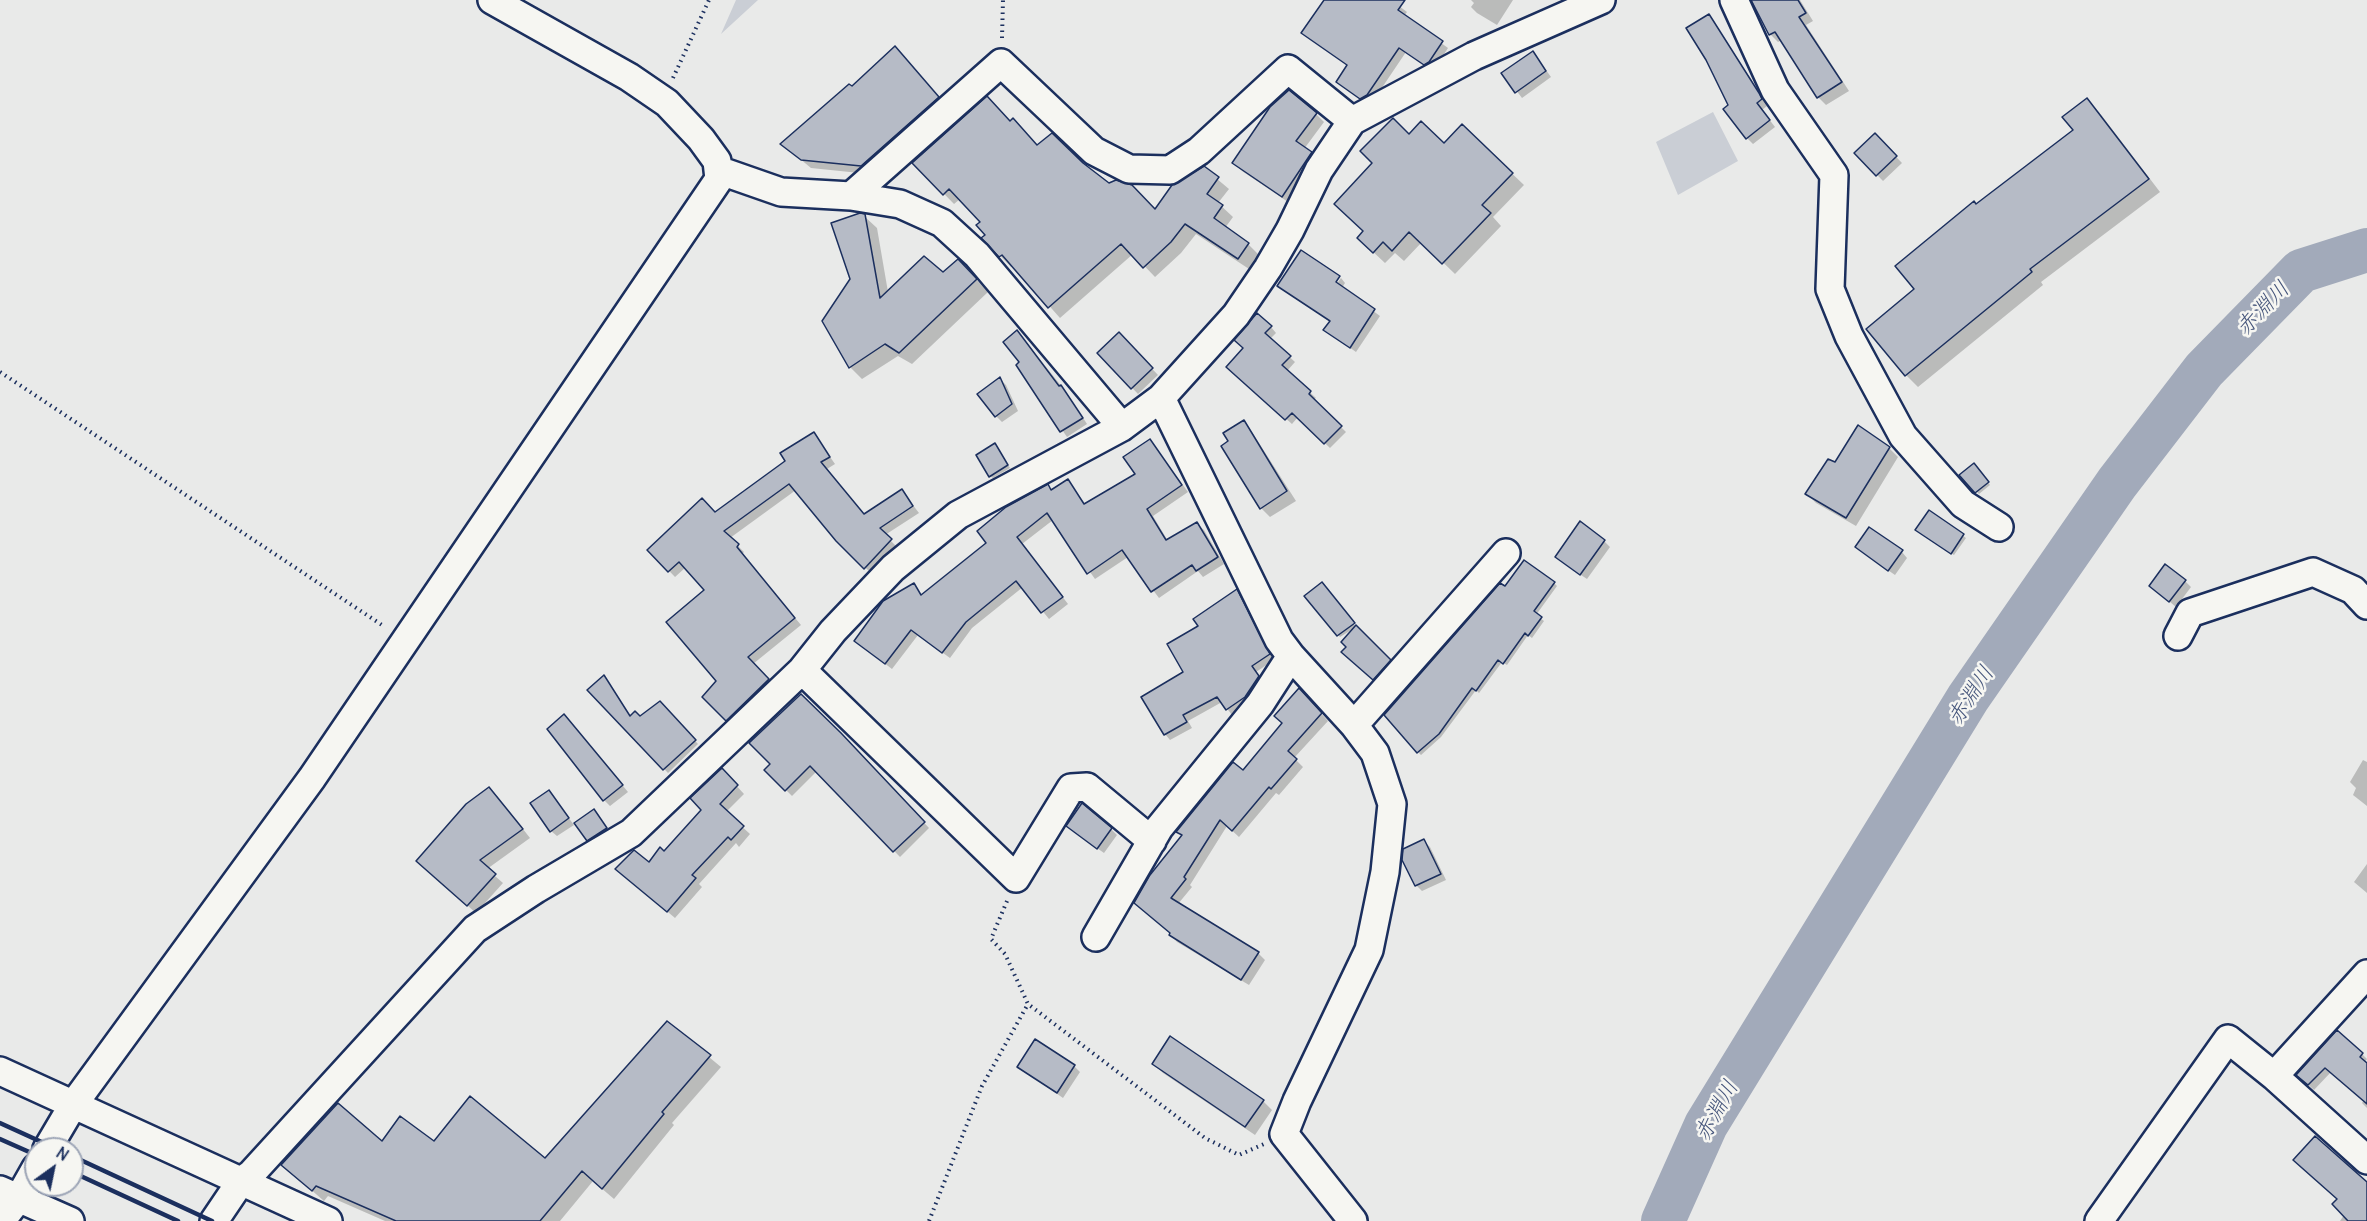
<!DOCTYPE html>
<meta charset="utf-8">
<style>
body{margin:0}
#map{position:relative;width:2367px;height:1221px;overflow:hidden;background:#e9eae9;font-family:Delius,sans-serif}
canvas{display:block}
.north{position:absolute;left:24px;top:1137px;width:60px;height:60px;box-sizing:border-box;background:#f6f6f2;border:2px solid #9ea6b7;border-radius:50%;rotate:33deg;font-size:16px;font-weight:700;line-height:24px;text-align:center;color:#1b2f5e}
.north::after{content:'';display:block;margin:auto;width:21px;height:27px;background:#1b2f5e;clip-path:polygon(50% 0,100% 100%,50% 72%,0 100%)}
</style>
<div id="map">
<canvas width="2367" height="1221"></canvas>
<div class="north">N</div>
</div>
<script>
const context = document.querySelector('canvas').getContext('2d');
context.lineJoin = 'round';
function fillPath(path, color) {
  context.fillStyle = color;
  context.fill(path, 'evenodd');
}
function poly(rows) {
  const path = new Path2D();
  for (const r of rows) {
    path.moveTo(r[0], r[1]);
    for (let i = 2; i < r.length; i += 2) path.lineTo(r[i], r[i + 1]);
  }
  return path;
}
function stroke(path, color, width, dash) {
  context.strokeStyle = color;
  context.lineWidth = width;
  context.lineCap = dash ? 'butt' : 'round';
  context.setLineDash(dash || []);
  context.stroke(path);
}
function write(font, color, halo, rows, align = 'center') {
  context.font = font + ' Delius,"Klee One",sans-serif';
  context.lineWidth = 5;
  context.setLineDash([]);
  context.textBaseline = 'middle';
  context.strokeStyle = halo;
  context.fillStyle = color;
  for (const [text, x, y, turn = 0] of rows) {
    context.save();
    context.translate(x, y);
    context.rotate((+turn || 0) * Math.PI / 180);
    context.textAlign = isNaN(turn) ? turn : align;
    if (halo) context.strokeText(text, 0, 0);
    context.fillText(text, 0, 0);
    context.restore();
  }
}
fillPath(poly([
 [736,0,758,0,721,34],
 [1713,112,1738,161,1678,195,1656,142]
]), '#caced5');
fillPath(poly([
 [1325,0,1391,0,1407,12,1404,16,1448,48,1435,68,1431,70,1406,52,1373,101,1367,104,1337,82,1348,66,1303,33],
 [1471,0,1513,0,1497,25,1477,13,1471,7,1474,3],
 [1753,0,1800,0,1813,21,1806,25,1849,91,1826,105,1818,97,1782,40,1778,42,1770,34],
 [1709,16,1714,22,1765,101,1767,106,1762,110,1775,127,1753,144,1747,138,1730,106],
 [895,48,946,106,869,174,811,168,782,144,852,88],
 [1533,52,1551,77,1522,98,1503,73],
 [2087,100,2099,112,2160,192,2041,282,2043,285,1918,387,1906,375,1917,289,1976,205,2075,131],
 [1316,114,1324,122,1304,149,1319,161,1291,204,1242,171,1234,163],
 [1011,123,1037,146,1082,164,1109,185,1159,216,1204,168,1229,189,1218,203,1233,217,1225,228,1248,244,1259,255,1249,269,1196,234,1181,253,1155,277,1133,254,1060,318,1013,265,1011,267,983,238,987,235,982,222,960,199,954,204,914,163],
 [1462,126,1524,185,1493,217,1501,226,1455,274,1422,242,1404,261,1395,253,1385,263,1370,249,1365,232,1409,136,1444,145],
 [1875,135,1902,163,1883,181,1856,153],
 [864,216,877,228,888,292,943,274,970,273,988,292,912,364,898,356,862,379,850,367,852,279],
 [1341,278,1345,283,1342,288,1380,316,1356,352,1325,330,1331,322,1279,285,1333,289],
 [1271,327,1276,333,1270,339,1295,362,1287,371,1316,398,1313,400,1346,432,1330,448,1298,417,1292,424,1228,367],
 [1119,334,1158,375,1138,394,1099,353],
 [1023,338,1066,392,1087,424,1067,437,1018,365,1022,363],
 [1000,379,1006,385,1018,411,1002,422,996,416],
 [1243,422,1252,432,1296,501,1270,517,1261,508,1230,442],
 [814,434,835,464,827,469,865,516,902,491,919,513,885,535,897,547,872,574,837,540,796,490,730,538,744,552,742,554,801,625,753,664,775,687,734,726,704,696,718,681,706,590,686,567,675,577,649,550,715,513,787,461],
 [1150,440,1188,492,1153,516,1168,541,1197,524,1204,530,1224,564,1203,577,1198,571,1159,598,1128,557,1095,579,1053,520,1022,544,1068,604,1049,619,1023,587,972,628,950,658,918,635,892,669,863,647,913,585,922,596,989,543,1048,486,1053,491,1068,481,1086,505,1137,474],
 [997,448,1010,468,993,478,990,476],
 [1889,448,1898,457,1856,526,1816,503,1807,494,1836,463],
 [1973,465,1990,485,1979,494,1961,475],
 [1929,512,1966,538,1954,555,1920,533],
 [1604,541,1610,547,1587,579,1563,563],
 [1902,552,1907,558,1895,575,1863,553],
 [2185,581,2191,587,2176,607,2151,586],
 [1554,583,1557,586,1536,615,1544,621,1532,638,1528,635,1507,665,1502,662,1479,693,1476,690,1441,737,1421,755,1418,752],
 [1324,586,1356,627,1394,666,1379,683,1348,657,1348,647,1353,629,1340,637,1338,635],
 [1237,591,1242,597,1274,660,1256,672,1264,683,1252,700,1232,715,1222,702,1188,721,1192,728,1170,740,1165,734,1185,673],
 [607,681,631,717,640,718,660,703,698,744,668,773,589,690],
 [1306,697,1328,721,1294,758,1303,767,1279,795,1276,793,1239,837,1227,826,1190,885,1192,887,1178,904,1258,953,1265,960,1249,985,1177,942,1171,935,1172,933,1143,910,1183,836,1178,832,1243,772],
 [570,722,628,792,610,806,604,800],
 [847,741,929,828,900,857,817,771,792,796,766,770],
 [2363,760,2367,762,2367,806,2353,795,2356,788,2350,782],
 [722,770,744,794,726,812,750,834,739,847,736,843,699,884,702,887,675,918,617,869,649,864,664,853,704,810],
 [549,792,574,825,557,836,551,831],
 [497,796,530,838,487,869,503,883,476,913,426,869],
 [596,814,608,831,591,842,588,840],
 [1111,829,1117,835,1104,853,1074,832],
 [1424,841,1430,847,1446,880,1422,891,1416,885],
 [2367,864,2367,893,2354,882],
 [668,1023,721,1067,672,1123,674,1125,614,1199,593,1181,560,1221,385,1221,328,1196,324,1201,294,1175,383,1143,435,1143,546,1161],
 [2362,1054,2367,1059,2364,1063,2367,1066,2367,1108,2362,1103,2364,1100,2331,1072,2314,1090,2298,1075],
 [1154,1064,1263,1101,1272,1110,1255,1135,1163,1073],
 [1074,1066,1080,1072,1063,1098,1019,1067],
 [2367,1184,2367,1221,2340,1221,2344,1215]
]), '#0003');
stroke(poly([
 [1663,1221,1706,1125,1968,698,2117,483,2204,370,2301,271,2367,250]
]), '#a2aaba', 44);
const building = poly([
 [1324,0,1405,0,1398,10,1443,41,1429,62,1424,65,1399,48,1367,95,1360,99,1336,82,1347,65,1301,33,1324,0],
 [1751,0,1798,0,1806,13,1799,17,1842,82,1817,98,1775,32,1769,35,1751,0],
 [1709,14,1759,93,1762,99,1757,103,1770,120,1746,139,1723,109,1728,105,1706,60,1686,28,1709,14],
 [895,46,939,97,861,166,801,160,780,144,849,84,852,86,895,46],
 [1533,51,1546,71,1515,93,1501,73,1533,51],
 [1289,90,1317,113,1296,141,1312,152,1282,197,1232,163,1270,107,1289,90],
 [987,96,1010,121,1013,118,1037,145,1052,133,1083,163,1109,183,1116,180,1132,185,1155,209,1172,185,1204,166,1219,177,1207,194,1223,205,1214,218,1249,243,1238,259,1185,224,1171,242,1143,268,1121,244,1048,308,1002,255,999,257,981,238,985,235,976,225,980,222,949,189,943,195,912,163,987,96],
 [2087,98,2149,179,2030,269,2032,272,1905,376,1866,329,1914,289,1895,266,1974,201,1976,204,2073,130,2062,117,2087,98],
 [1393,118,1409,134,1421,121,1444,143,1462,124,1513,173,1482,205,1491,213,1442,264,1409,232,1392,251,1383,242,1373,253,1357,238,1363,231,1334,204,1372,163,1360,151,1393,118],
 [1875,133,1897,156,1876,176,1854,153,1875,133],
 [860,213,865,214,880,298,924,256,943,272,958,259,977,279,899,353,885,344,849,368,822,321,850,279,831,223,860,213],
 [1301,250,1340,276,1336,282,1375,309,1350,348,1323,330,1330,321,1277,286,1301,250],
 [1257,313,1272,326,1265,333,1291,356,1282,365,1311,391,1309,394,1342,426,1324,444,1292,413,1285,420,1226,367,1243,348,1234,340,1257,313],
 [1017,330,1059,386,1061,385,1083,418,1060,432,1016,365,1019,362,1003,342,1017,330],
 [1119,332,1153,368,1131,389,1097,353,1119,332],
 [1000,377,1012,404,995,417,977,394,1000,377],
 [1244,420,1287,491,1260,509,1221,446,1228,441,1223,433,1244,420],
 [1858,425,1890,447,1846,518,1805,494,1828,459,1835,462,1858,425],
 [814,432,830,457,821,462,864,514,902,489,913,506,880,528,892,539,864,569,836,541,789,484,724,531,739,544,737,547,795,618,748,657,769,679,726,721,702,697,716,681,666,622,704,590,679,562,668,572,647,550,702,498,715,512,785,461,780,453,814,432],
 [1150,439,1182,485,1147,509,1166,540,1197,522,1218,557,1196,571,1192,565,1151,592,1122,550,1087,574,1047,513,1017,537,1063,597,1041,613,1016,581,966,622,942,653,911,630,885,664,854,641,883,601,914,583,921,595,986,543,977,531,1006,507,1048,484,1051,490,1068,479,1084,504,1135,474,1123,457,1150,439],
 [995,443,1008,465,989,477,976,455,995,443],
 [1974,463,1989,482,1975,493,1959,475,1974,463],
 [1929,510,1964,534,1951,554,1915,530,1929,510],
 [1580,521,1605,540,1580,575,1555,557,1580,521],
 [1869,527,1903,550,1888,571,1855,547,1869,527],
 [1524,560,1555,582,1534,611,1542,617,1528,636,1525,633,1503,664,1498,660,1476,691,1472,688,1439,734,1417,753,1384,715,1500,583,1505,586,1524,560],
 [2165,564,2186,580,2169,602,2149,586,2165,564],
 [1322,582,1355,623,1337,636,1304,596,1322,582],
 [1237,589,1270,654,1252,666,1259,676,1245,697,1226,710,1217,697,1183,715,1187,722,1164,735,1141,697,1183,672,1167,644,1198,626,1193,619,1237,589],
 [1356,625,1391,660,1373,680,1341,652,1346,647,1341,642,1356,625],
 [604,675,630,716,635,711,640,716,660,701,696,740,663,770,587,690,604,675],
 [1299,688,1322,713,1288,751,1297,759,1271,789,1269,787,1232,831,1220,820,1184,877,1186,879,1171,898,1259,952,1241,980,1169,935,1170,933,1134,903,1150,875,1182,835,1176,832,1233,762,1243,770,1282,723,1274,716,1299,688],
 [801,694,841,733,925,822,893,852,810,766,785,791,764,770,770,764,749,743,801,694],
 [564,714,623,785,603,801,547,729,564,714],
 [722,768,738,785,720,804,744,826,731,840,728,837,692,875,696,878,667,912,615,869,634,850,649,862,660,847,664,851,701,810,690,798,722,768],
 [489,787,523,829,480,860,496,874,467,906,416,861,466,804,489,787],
 [549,790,569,818,550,832,530,803,549,790],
 [1082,803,1112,828,1097,849,1066,826,1082,803],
 [594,809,607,828,587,841,574,823,594,809],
 [1424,839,1441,874,1415,886,1402,860,1403,849,1424,839],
 [667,1021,711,1055,662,1112,664,1114,602,1189,582,1171,540,1221,396,1221,316,1186,312,1191,281,1165,338,1103,382,1141,400,1116,434,1141,470,1096,545,1158,667,1021],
 [2337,1030,2363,1053,2360,1057,2367,1063,2367,1104,2325,1068,2308,1085,2296,1075,2337,1030],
 [1170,1036,1264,1100,1245,1127,1152,1064,1170,1036],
 [1035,1039,1075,1065,1057,1093,1017,1067,1035,1039],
 [2315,1136,2367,1182,2367,1221,2348,1221,2332,1204,2337,1199,2293,1160,2315,1136]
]);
fillPath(building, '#b6bbc6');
stroke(building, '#1b2f5e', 1.5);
const street = poly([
 [1734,0,1775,90,1834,175,1830,289,1849,336,1903,436,1963,504,1999,527],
 [718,170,781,192,851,196,900,204,942,223,977,255,1122,427],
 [851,196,1001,63,1094,151,1129,169,1170,170,1199,151,1288,69,1352,121],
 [2178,636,2190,613,2313,572,2353,590,2367,605],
 [1291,656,1354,725,1375,753,1392,804,1385,872,1369,950,1297,1101,1284,1134,1353,1221],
 [802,670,1016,878,1071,788,1087,787,1152,841],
 [1354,725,1506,553],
 [1096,937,1159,828,1260,704,1291,656,1279,640,1161,398],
 [0,1071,328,1221],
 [2274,1076,2367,974],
 [47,1149,73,1105,312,778,719,179,717,161,701,139,667,103,629,77,492,0],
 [0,1190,70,1221],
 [1,1221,19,1198,36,1168],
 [214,1221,241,1181,251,1174,475,929,536,889,631,833,802,670,833,631,893,568,958,515,1122,427,1161,398,1236,315,1268,268,1290,230,1319,170,1352,121,1474,56,1601,0],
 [2099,1221,2228,1039,2274,1076,2367,1160]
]);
stroke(street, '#1b2f5e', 32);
stroke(poly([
 [1002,38,1003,0],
 [673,78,709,0],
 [0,372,385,627],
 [1007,901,991,939,1005,954,1028,1004,1205,1138,1239,1155,1264,1144],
 [929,1221,982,1086,1028,1004]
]), '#1b2f5e', 4, [1.5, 4.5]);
stroke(street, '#f6f6f2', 27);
stroke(poly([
 [0,1123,57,1149],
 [0,1139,36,1155],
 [72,1156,212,1221],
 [72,1172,178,1221]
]), '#1b2f5e', 4.5);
write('italic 22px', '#44547a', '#f6f6f2', [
 ["赤淵川",2263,309,-46],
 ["赤淵川",1971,696,-57],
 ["赤淵川",1717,1111,-61]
]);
</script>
